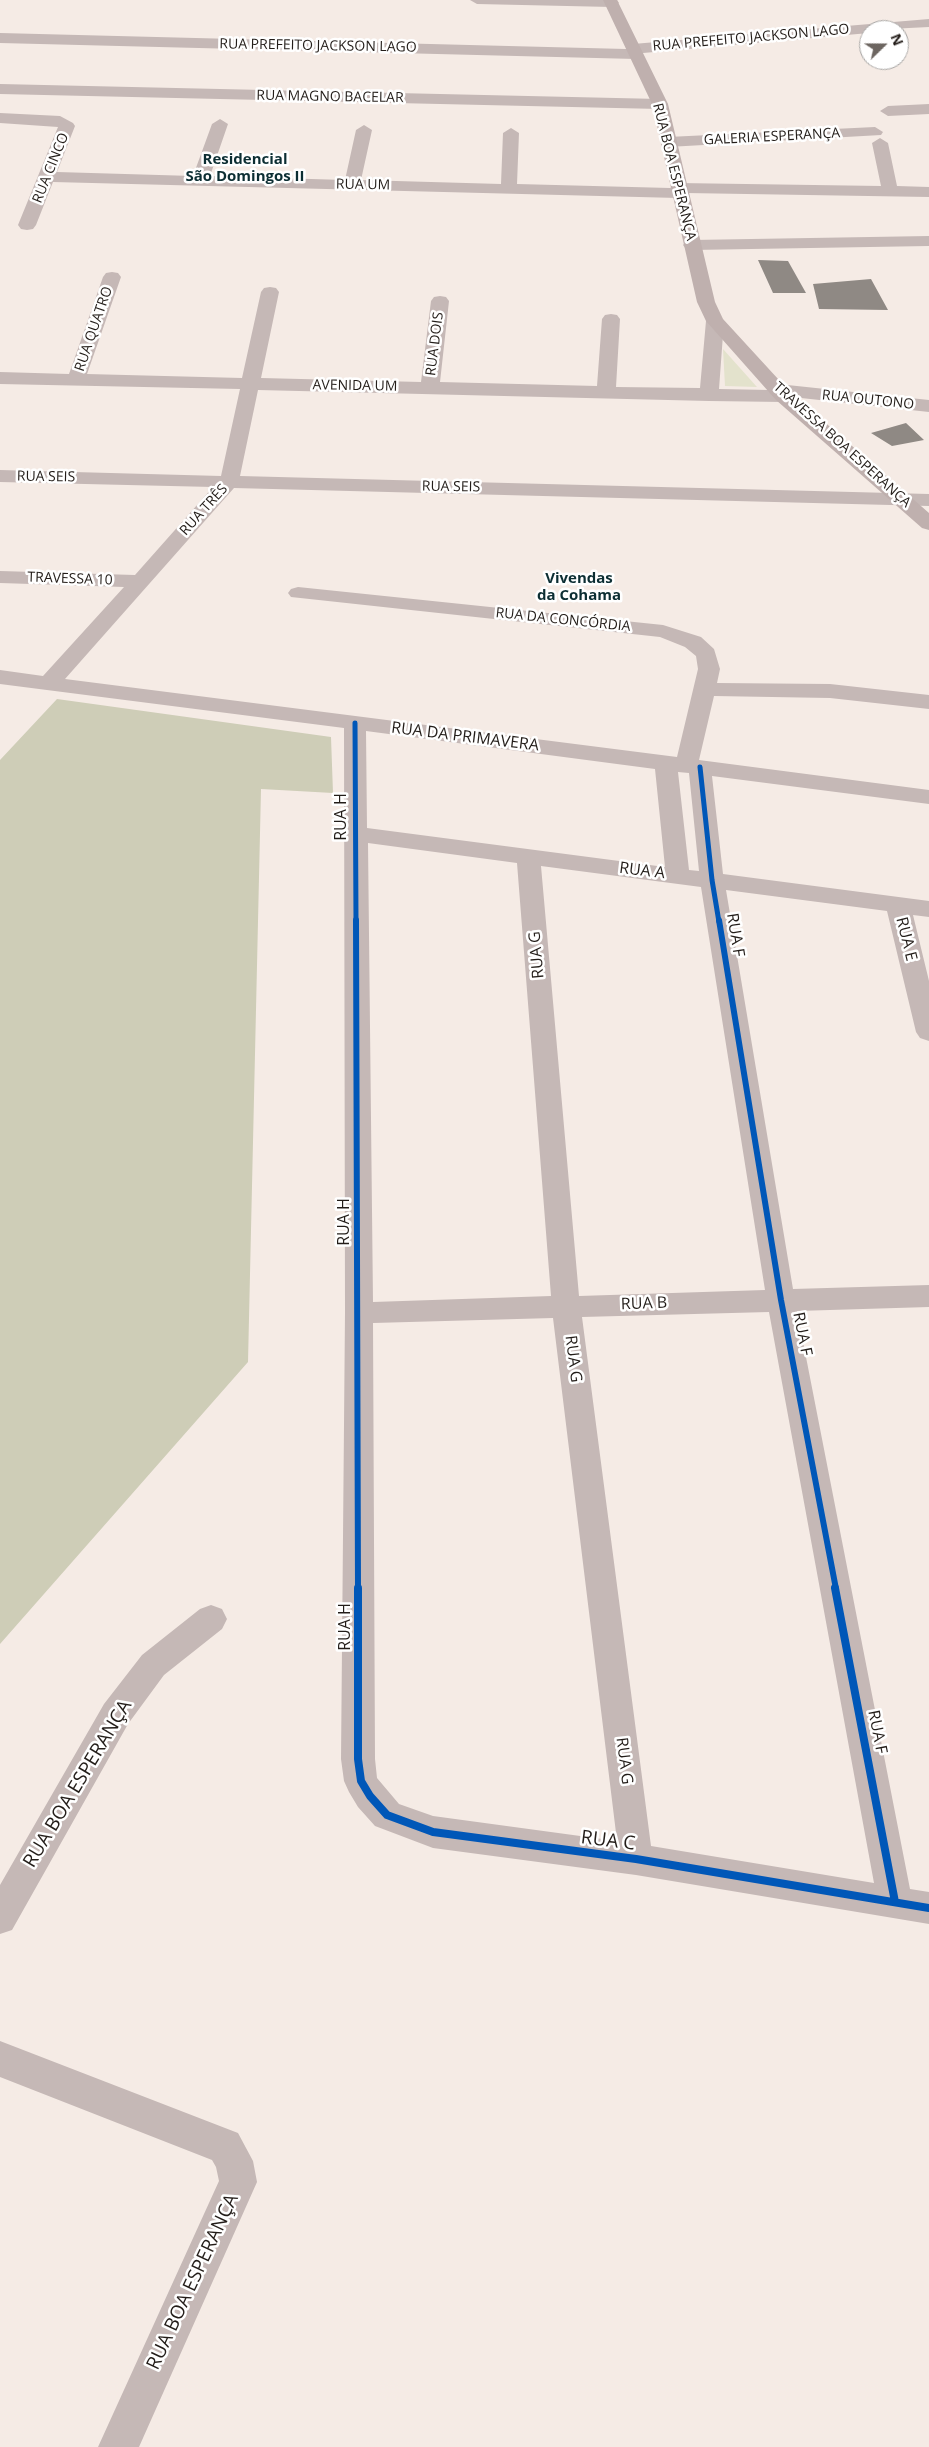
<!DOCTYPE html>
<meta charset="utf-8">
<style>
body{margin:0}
#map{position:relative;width:929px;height:2447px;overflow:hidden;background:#f5ebe5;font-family:"Open Sans",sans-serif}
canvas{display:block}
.north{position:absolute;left:859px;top:20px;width:50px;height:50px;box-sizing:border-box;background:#fff;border:1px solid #a7a5a3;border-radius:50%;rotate:68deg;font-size:14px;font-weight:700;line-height:20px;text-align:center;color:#231d19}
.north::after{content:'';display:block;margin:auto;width:18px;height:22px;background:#6c6560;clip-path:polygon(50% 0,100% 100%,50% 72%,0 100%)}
</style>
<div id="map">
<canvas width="929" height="2447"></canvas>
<div class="north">N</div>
</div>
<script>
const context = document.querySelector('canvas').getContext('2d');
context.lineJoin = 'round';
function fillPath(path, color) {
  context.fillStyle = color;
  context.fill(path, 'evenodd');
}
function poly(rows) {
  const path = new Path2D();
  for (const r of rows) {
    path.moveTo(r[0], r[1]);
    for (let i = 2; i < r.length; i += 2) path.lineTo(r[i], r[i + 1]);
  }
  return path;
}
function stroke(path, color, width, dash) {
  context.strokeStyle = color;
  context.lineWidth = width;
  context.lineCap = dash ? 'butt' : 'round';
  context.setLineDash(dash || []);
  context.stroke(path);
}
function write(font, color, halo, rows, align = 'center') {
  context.font = font + ' "Open Sans",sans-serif';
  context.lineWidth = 5;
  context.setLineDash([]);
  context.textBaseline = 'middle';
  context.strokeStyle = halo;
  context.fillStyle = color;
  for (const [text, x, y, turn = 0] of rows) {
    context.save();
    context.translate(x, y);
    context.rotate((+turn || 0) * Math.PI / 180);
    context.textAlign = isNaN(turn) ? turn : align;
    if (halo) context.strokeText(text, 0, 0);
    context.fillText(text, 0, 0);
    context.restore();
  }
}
fillPath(poly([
 [723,349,757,387,725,386]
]), '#e3e2cc');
fillPath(poly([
 [57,699,331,737,333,793,261,789,248,1362,0,1644,0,760]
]), '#cecdb7');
fillPath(poly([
 [758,260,788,261,806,293,773,293],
 [871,279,888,310,819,309,813,284],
 [906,423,924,440,892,446,871,433]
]), '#8f8984');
fillPath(poly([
 [470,0,617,0,619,3,612,7,477,4,470,0],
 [929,19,929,27,869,30,869,33,643,53,641,57,636,59,0,43,0,33,626,49,633,44,929,19],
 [0,84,660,99,668,104,660,109,0,94,0,84],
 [929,104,929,114,888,116,880,111,888,106,929,104],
 [0,113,60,116,73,123,75,126,57,172,193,176,212,124,220,119,228,124,210,176,345,180,356,130,364,125,372,130,361,180,501,184,503,133,511,128,519,133,517,184,670,188,678,183,881,186,872,143,880,138,888,143,897,186,929,187,929,197,686,193,678,198,53,182,36,225,33,229,27,230,21,229,18,225,58,127,0,123,0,113],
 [875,127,883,132,881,135,668,147,660,142,668,137,875,127],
 [929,236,929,246,692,250,686,249,683,245,686,241,692,240,929,236],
 [112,272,118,273,121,277,87,374,242,378,261,292,264,288,270,287,276,288,279,292,261,378,421,382,431,301,434,297,440,296,446,297,449,301,440,382,597,386,602,319,605,315,611,314,617,315,620,319,616,387,700,388,706,321,709,317,715,316,721,317,724,321,719,389,769,390,771,386,778,384,929,400,929,412,792,397,783,402,709,401,258,390,240,476,929,494,929,506,234,488,65,679,677,757,698,669,696,656,685,647,660,637,291,597,288,593,291,589,298,587,663,625,701,637,714,649,720,669,717,683,830,684,929,695,929,709,830,698,714,696,699,760,929,790,929,804,712,776,723,874,929,901,929,917,913,915,929,981,929,1041,920,1038,916,1032,887,911,726,890,793,1289,929,1285,929,1307,797,1311,910,1889,929,1892,929,1924,636,1875,433,1848,375,1826,358,1807,349,1792,344,1781,341,1759,345,1313,344,728,0,684,0,670,43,676,124,587,0,583,0,571,135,575,213,487,0,482,0,470,221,476,240,389,0,384,0,372,69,374,103,277,106,273,112,272],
 [366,731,655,769,665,867,367,828,366,731],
 [678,772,689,773,699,871,689,870,678,772],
 [368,843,517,863,551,1296,373,1302,368,843],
 [541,866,701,887,765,1290,579,1296,541,866],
 [769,1312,874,1883,651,1846,582,1317,769,1312],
 [553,1318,617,1841,433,1816,399,1804,377,1778,375,1759,373,1323,553,1318],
 [211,1605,222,1609,227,1619,222,1629,164,1675,128,1724,12,1930,0,1934,0,1885,104,1704,142,1655,200,1609,211,1605],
 [0,2041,238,2133,253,2161,257,2182,139,2447,98,2447,219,2181,216,2167,212,2160,0,2077,0,2041]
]), '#c5b8b6');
fillPath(poly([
 [603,0,617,0,668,104,715,302,723,319,790,392,929,513,929,530,922,528,776,400,706,321,697,302,652,104,603,0]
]), '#bfb0ae');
stroke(poly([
 [355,723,356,922],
 [700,767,712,880,719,922]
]), '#0057b8', 5);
stroke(poly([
 [356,920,358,1589],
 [719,920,781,1300,836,1589]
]), '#0057b8', 6);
stroke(poly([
 [358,1588,358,1759,361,1781,370,1796,387,1815,433,1832,636,1859,929,1908],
 [835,1588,895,1902]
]), '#0057b8', 8);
write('14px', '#231d19', '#fff', [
 ["RUA PREFEITO JACKSON LAGO",751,38,-5],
 ["RUA PREFEITO JACKSON LAGO",318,46,1],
 ["RUA MAGNO BACELAR",330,97,1],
 ["GALERIA ESPERANÇA",772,137,-3],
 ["RUA CINCO",51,168,-68],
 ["RUA BOA ESPERANÇA",674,172,76],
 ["RUA UM",363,185,1],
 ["RUA QUATRO",94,329,-71],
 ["RUA DOIS",435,344,-83],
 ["AVENIDA UM",355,386,1],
 ["RUA OUTONO",868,400,6],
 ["TRAVESSA BOA ESPERANÇA",842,445,42],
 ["RUA SEIS",46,477,1],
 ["RUA SEIS",451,487,1],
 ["RUA TRÊS",204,510,-48],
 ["TRAVESSA 10",70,579,2],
 ["RUA DA CONCÓRDIA",563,620,6]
]);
write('bold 15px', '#0c2e33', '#fff', [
 ["Residencial",245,160],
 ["São Domingos II",245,177],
 ["Vivendas",579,579],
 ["da Cohama",579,596]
]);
write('16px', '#231d19', '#fff', [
 ["RUA DA PRIMAVERA",465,737,7],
 ["RUA H",341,817,-90],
 ["RUA A",642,871,7],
 ["RUA F",735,935,81],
 ["RUA E",906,939,76],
 ["RUA G",537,955,-95],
 ["RUA H",344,1222,-90],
 ["RUA B",644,1304,-2],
 ["RUA F",802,1334,79],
 ["RUA G",573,1359,83],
 ["RUA H",345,1627,-90],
 ["RUA F",877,1732,79],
 ["RUA G",624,1761,83]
]);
write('19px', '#231d19', '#fff', [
 ["RUA BOA ESPERANÇA",78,1784,-59],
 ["RUA C",608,1841,7],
 ["RUA BOA ESPERANÇA",193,2282,-65]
]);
</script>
